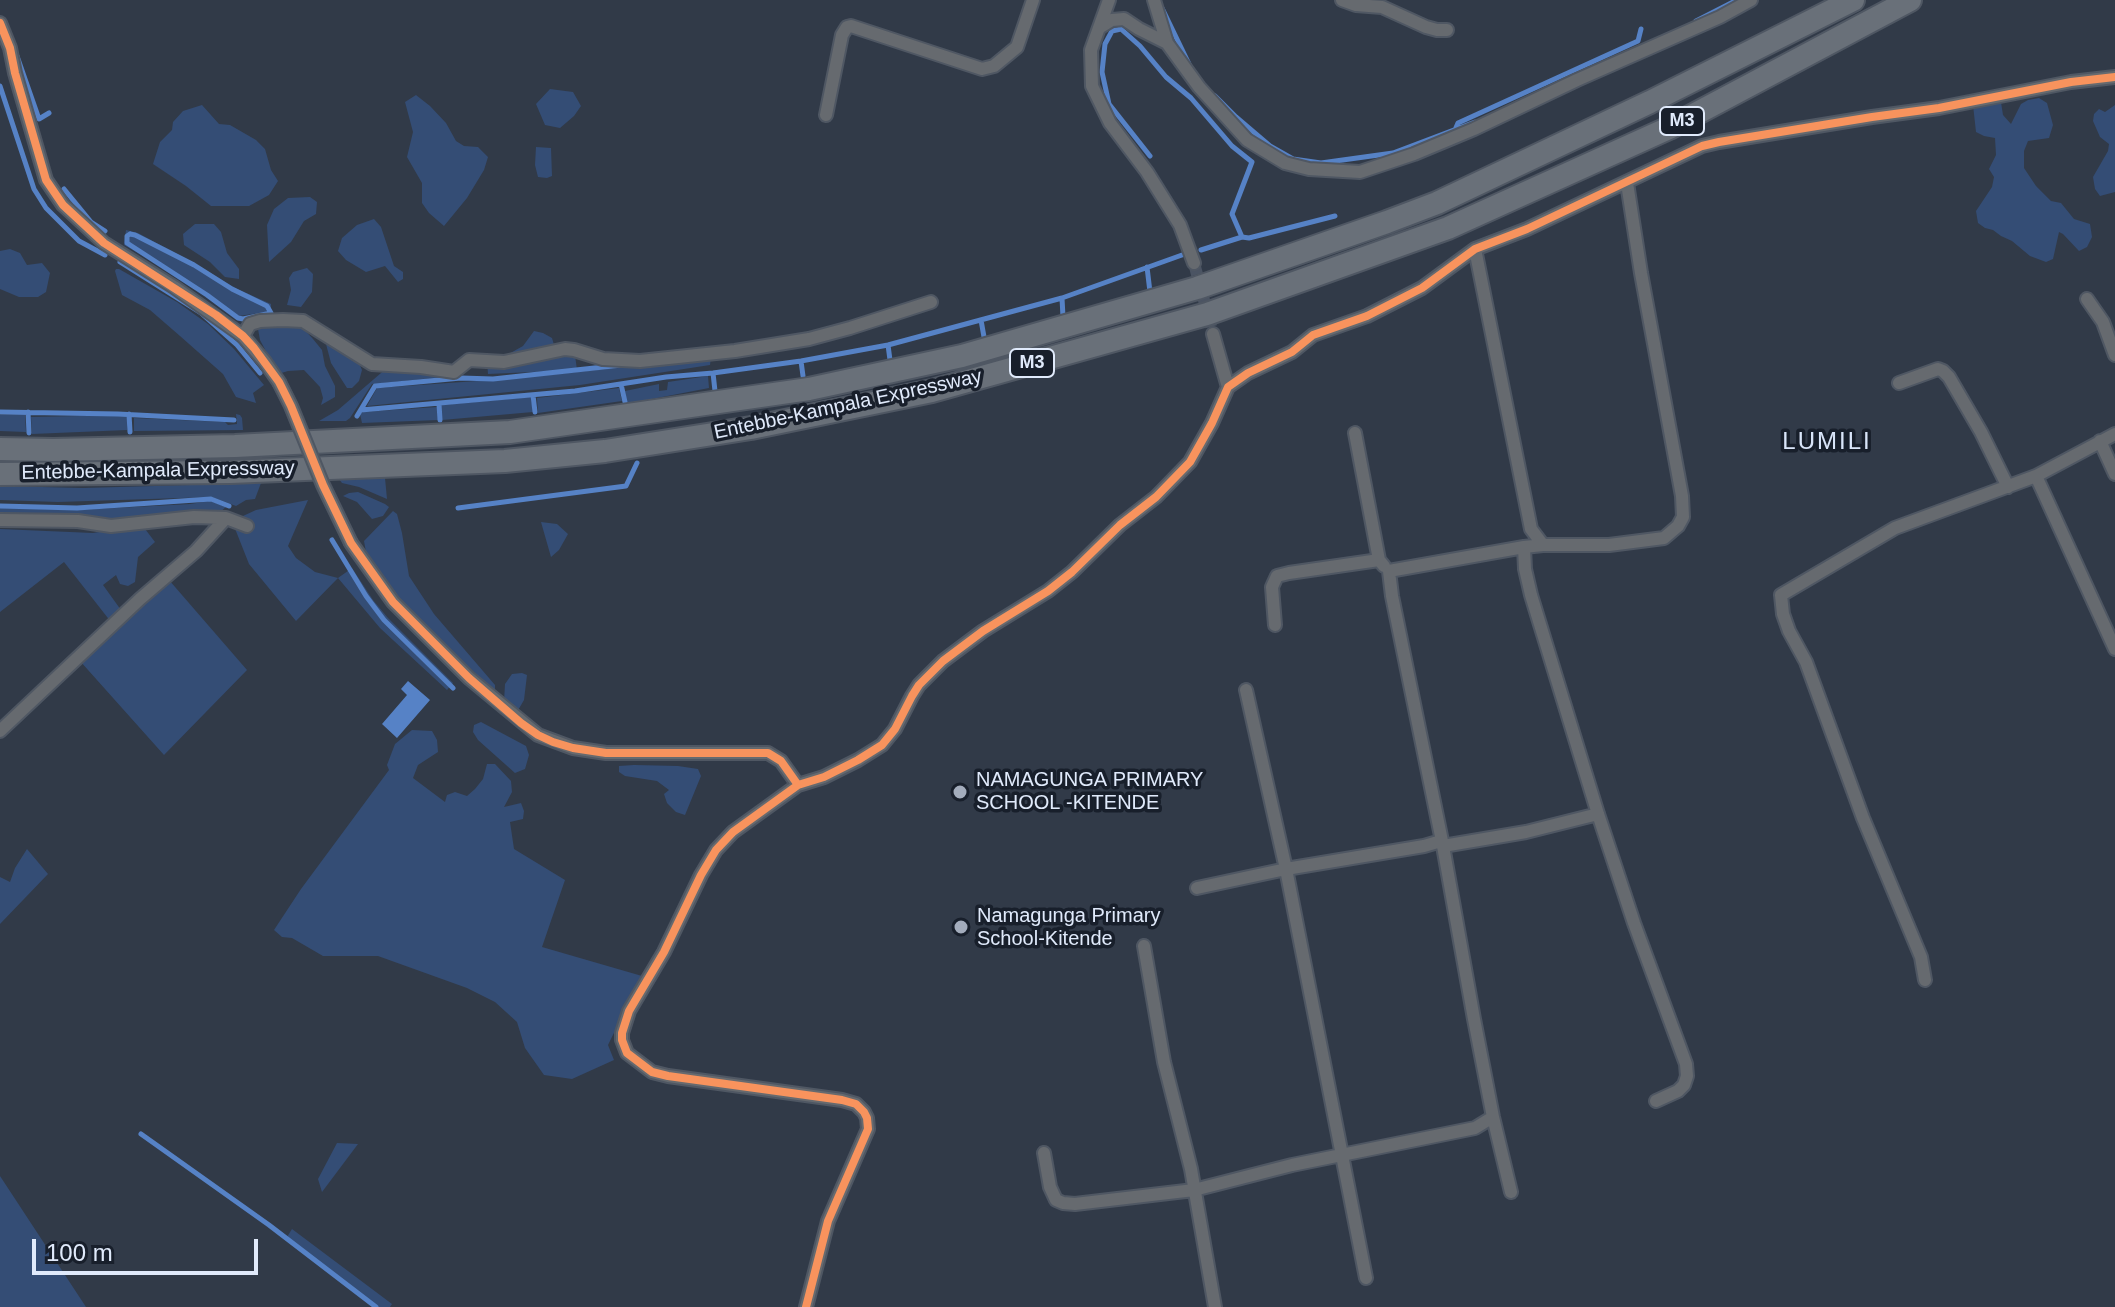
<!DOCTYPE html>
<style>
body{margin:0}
#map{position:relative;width:2115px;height:1307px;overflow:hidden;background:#313a48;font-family:Arial,sans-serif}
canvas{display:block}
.scale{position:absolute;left:32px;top:1239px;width:226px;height:36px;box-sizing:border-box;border:4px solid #e0eafb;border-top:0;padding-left:10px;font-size:24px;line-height:28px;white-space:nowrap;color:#e0eafb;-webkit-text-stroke:6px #181f2b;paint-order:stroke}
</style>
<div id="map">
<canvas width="2115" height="1307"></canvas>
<div class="scale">100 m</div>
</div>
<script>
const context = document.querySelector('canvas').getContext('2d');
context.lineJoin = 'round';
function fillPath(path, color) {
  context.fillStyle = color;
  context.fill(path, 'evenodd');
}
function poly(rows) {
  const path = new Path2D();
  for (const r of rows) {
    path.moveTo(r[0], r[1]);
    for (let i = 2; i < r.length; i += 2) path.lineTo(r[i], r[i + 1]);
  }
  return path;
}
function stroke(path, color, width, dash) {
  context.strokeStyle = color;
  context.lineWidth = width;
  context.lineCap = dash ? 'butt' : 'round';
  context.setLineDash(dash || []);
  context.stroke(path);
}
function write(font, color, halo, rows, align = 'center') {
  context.font = font + ' Arial,sans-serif';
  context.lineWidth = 7;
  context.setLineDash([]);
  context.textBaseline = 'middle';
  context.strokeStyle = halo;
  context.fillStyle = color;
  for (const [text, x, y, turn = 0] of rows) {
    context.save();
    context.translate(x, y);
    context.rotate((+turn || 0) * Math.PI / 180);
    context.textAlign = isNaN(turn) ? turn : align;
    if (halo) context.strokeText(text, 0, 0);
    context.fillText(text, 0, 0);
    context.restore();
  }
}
fillPath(poly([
 [550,89,573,92,581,106,574,116,560,128,545,125,536,104],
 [416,95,430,106,446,123,456,141,464,146,478,147,488,157,484,170,467,198,444,226,429,213,422,203,422,183,407,157,413,132,405,102],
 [2000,96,2003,115,2011,124,2021,104,2028,100,2039,98,2047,103,2053,125,2049,138,2028,141,2024,151,2024,168,2036,186,2051,201,2061,203,2074,219,2090,224,2092,237,2087,247,2079,251,2063,234,2059,232,2053,259,2046,262,2030,256,2012,241,2001,236,1993,230,1985,228,1978,223,1976,211,1992,187,1994,177,1989,169,1996,155,1995,138,1984,136,1976,132,1973,105],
 [202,105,219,124,230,125,256,140,265,149,271,170,278,181,269,195,249,206,211,206,186,186,153,164,160,142,172,130,173,122,183,111],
 [2115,105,2115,192,2100,196,2095,189,2093,177,2108,151,2109,144,2100,137,2093,121,2094,114,2099,109,2105,112],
 [536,147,551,148,552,176,547,178,538,177,535,165],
 [310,197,317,202,316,214,304,221,291,242,269,262,267,225,274,209,288,198],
 [374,219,381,227,394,266,403,272,403,279,398,282,385,266,366,272,346,260,338,251,342,238,357,225],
 [195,224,214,224,221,232,227,253,239,269,239,279,225,277,210,262,184,245,183,234],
 [126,230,138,233,196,264,235,288,271,304,271,309,266,312,239,316,232,313,189,282,124,245],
 [10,249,20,253,27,265,42,263,50,273,46,292,38,297,19,297,0,289,0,251],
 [307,268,313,274,312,292,301,307,287,305,291,290,289,278,293,272],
 [116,269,119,269,177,302,208,324,234,349,264,385,253,393,256,403,236,397,223,374,180,336,150,310,122,295,115,271],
 [272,324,302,327,313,339,322,350,325,366,335,386,335,397,321,405,323,398,320,387,304,370,288,371,278,374,260,340,258,329,261,326],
 [534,331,543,333,552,338,557,355,563,357,568,354,575,355,577,370,488,374,487,361,493,354,505,356,523,346],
 [328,342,350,354,359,363,362,370,359,381,352,388,347,388,331,363,326,344],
 [711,357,710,365,580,385,367,406,377,388,505,379,618,368,618,364],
 [388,367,454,376,372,384,350,418,346,421,319,421,338,410],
 [708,376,709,388,626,404,625,391,659,384,659,391,667,390,668,382],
 [619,388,622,401,538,413,537,398],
 [531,397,533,412,442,420,441,405],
 [437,407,438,420,362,423,360,414,363,412],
 [236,414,240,415,242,418,243,430,134,431,134,418,225,422,228,425,237,424],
 [0,415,25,415,26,432,0,431],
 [127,415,127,430,32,434,31,417],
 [385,478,387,499,359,487,342,483,339,479],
 [261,483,255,499,246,500,236,506,212,497,58,502,0,500,0,486,83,488],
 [358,492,385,504,389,507,383,516,372,519,357,502,343,496,349,493],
 [308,500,288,546,296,558,315,572,338,578,352,568,373,600,388,618,453,683,447,690,380,628,338,578,296,621,249,564,232,521,256,510],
 [210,501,226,507,220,512,167,513,122,520,108,519,84,524,0,519,0,508,79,510,190,504],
 [393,511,397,514,402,533,409,576,434,614,495,685,495,689,491,689,472,670,437,642,410,613,372,565,366,552,364,541],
 [541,522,557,524,568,534,559,550,551,557],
 [142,525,155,542,138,557,135,582,128,586,120,584,116,575,103,585,121,610,111,622,64,562,0,612,0,529,93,533],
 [169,580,247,670,164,755,80,661],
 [522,673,527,675,524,700,517,712,504,702,505,684,512,674],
 [481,722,526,746,529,755,525,769,515,773,478,740,473,732,474,725],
 [412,730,432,731,437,740,438,752,418,765,413,778,445,802,447,795,455,792,467,796,475,789,483,779,487,764,495,764,511,781,512,792,504,807,521,803,524,811,523,819,510,822,514,849,565,880,542,947,642,976,608,1045,614,1060,572,1079,544,1075,525,1048,517,1022,495,1002,467,988,378,956,323,956,292,938,282,937,274,930,301,889,389,770,387,765,395,744],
 [634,765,678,766,698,769,701,776,685,815,676,812,667,803,664,794,669,790,657,781,625,776,619,772,619,766],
 [27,849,48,874,0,924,0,877,10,882,15,868],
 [337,1143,358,1144,322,1192,318,1179],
 [0,1176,86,1307,0,1307],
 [292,1229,392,1304,390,1307,378,1307,287,1237]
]), '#344d75');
fillPath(poly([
 [408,681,430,700,397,738,382,724,407,695,401,689]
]), '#5682c6');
stroke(poly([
 [1162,8,1189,64],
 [1696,21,1737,0],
 [17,56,39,119,49,113],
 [0,86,34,189,46,208,79,241,105,255],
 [1215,96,1236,117,1270,146,1293,159,1321,163,1393,153,1475,122],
 [1455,130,1458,123,1638,41,1641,29],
 [1150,156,1109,104,1102,72,1105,44,1112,31,1121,29,1140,46,1166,77,1191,98,1232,146,1252,162,1232,214,1242,237],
 [64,189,91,222,105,231],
 [130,234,135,235,194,265,232,289,267,306,271,313,243,319,238,318,207,295,127,243,127,236,130,234],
 [1201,250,1242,237,1249,238,1335,216],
 [120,262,201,313,237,345,260,373],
 [1147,267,1150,292],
 [1062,298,1063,317],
 [981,320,984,337],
 [888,345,890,360],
 [801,361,803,376],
 [713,373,715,391],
 [621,384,625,402],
 [533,395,535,412],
 [439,404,440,420],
 [361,410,575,391,666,377,713,373,801,361,888,345,1062,298,1182,255],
 [0,412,118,414,234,420],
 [28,412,29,433],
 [129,414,130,432],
 [357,416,375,386,461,378,493,379,622,365],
 [0,506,77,508,211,499,229,506],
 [458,508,626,486,637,463],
 [332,540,366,596,384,620,453,688],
 [141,1134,269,1225,376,1307]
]), '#5682c6', 5);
stroke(poly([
 [1194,263,1213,334]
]), '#4b5463', 12, [12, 6]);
const street = poly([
 [1109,0,1091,50,1092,86,1110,123,1147,172,1180,225,1194,263],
 [1154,0,1167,43,1199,87,1247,140,1285,163,1309,169,1360,172,1414,154,1474,129,1577,80,1720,17,1751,0],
 [1342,0,1356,5,1382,7,1426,27,1437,30,1447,30],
 [0,23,10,48,15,73,46,180,63,205,104,243,174,287,243,336,265,362,279,382],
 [1099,28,1112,20,1124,19,1139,29,1167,43],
 [826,115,842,35,847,27,851,26,982,69,994,66,1017,47,1033,0],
 [1475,249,1531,529,1543,545],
 [2087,299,2103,322,2115,355],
 [1213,334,1228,387],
 [243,336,250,324,260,321,283,320,303,321,372,364,421,367,454,372,469,360,504,362,565,349,574,350,603,359,640,361,735,351,809,339,850,328,931,302],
 [1899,383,1938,369,1943,371,1949,377,1981,432,2008,487],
 [1355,433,1379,560,1384,566],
 [2100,441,2115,474],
 [2036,476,2115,649],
 [0,520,78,521,111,526,194,517,226,518,247,526],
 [351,543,393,602,469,678,538,735,573,748,606,753,768,753,781,761,798,785,733,832,716,850,701,875,664,952,629,1011,622,1033,622,1040,627,1053,652,1072,668,1076,842,1100,856,1104,864,1112,867,1118,868,1129,828,1221,806,1307],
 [1524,547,1525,569,1531,595,1598,814,1634,923,1686,1064,1687,1076,1684,1085,1678,1091,1656,1101],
 [1275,625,1272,587,1277,576,1289,573,1379,560],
 [1246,690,1286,869,1366,1278],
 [0,731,140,599,196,551,226,518],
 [798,785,824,777,858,760,882,745,895,729,912,696,919,685,943,661,983,631,1048,591,1072,572,1120,525,1156,497,1190,462,1212,423,1228,387,1248,373,1292,352,1313,335,1367,316,1422,288,1475,249,1527,229,1702,146,1719,142,1872,117,1939,108,2071,82,2115,77],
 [1443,846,1526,832,1598,814],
 [1197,888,1286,869,1424,846,1441,841],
 [1144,946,1164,1062,1191,1169,1215,1307],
 [1925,980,1921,957,1863,818,1806,662,1789,631,1783,614,1781,595,1895,528,2036,476,2115,434],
 [1044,1153,1050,1187,1056,1200,1063,1203,1075,1204,1194,1190,1292,1165,1475,1128,1493,1117],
 [1511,1192,1493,1117,1474,1019,1443,846,1392,596,1389,571,1524,547,1543,545,1609,545,1664,538,1678,526,1683,517,1682,496,1641,273,1627,183]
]);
const highway = poly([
 [0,449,53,450,235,446,510,432,809,389,962,356,1197,288,1387,222,1437,203,1650,102,1853,0],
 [0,474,230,472,505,461,605,451,751,428,932,391,1207,314,1448,228,1669,128,1910,0]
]);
stroke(street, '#4f5763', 16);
stroke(highway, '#4f5763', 26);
stroke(street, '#666a6f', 12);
stroke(highway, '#697079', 22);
const streetBridge = poly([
 [279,382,291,406,323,485,351,543]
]);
stroke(streetBridge, '#4f5763', 16, []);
stroke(streetBridge, '#666a6f', 12);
stroke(poly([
 [0,23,10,48,15,73,46,180,63,205,104,243,216,315,243,336,254,348,279,382,291,406,323,485,351,543,393,602,469,678,521,723,538,735,553,742,573,748,606,753,768,753,781,761,798,785,733,832,716,850,701,875,664,952,629,1011,622,1033,622,1040,627,1053,652,1072,668,1076,842,1100,856,1104,864,1112,867,1118,868,1129,828,1221,806,1307],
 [798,785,824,777,858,760,882,745,895,729,912,696,919,685,943,661,983,631,1048,591,1072,572,1120,525,1156,497,1190,462,1212,423,1228,387,1248,373,1292,352,1313,335,1367,316,1422,288,1475,249,1527,229,1702,146,1719,142,1872,117,1939,108,2071,82,2115,77]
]), '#f8935d', 8);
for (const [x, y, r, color] of [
 [960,792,8,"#a3acbc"],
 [961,927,8,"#a3acbc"]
]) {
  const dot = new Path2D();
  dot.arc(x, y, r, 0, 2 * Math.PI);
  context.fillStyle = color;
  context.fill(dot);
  stroke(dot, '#181f2b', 3);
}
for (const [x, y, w] of [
 [1682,121,44],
 [1032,363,44]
]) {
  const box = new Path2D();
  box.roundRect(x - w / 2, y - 14, w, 28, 6);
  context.fillStyle = '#181f2b';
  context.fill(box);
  stroke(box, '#e0eafb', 2);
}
write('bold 18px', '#e0eafb', null, [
 ["M3",1682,121],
 ["M3",1032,363]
]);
write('20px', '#e0eafb', '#181f2b', [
 ["Entebbe-Kampala Expressway",848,405,-12],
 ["Entebbe-Kampala Expressway",158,471,-1]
]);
write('20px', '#e0eafb', '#181f2b', [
 ["NAMAGUNGA PRIMARY",976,780],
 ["SCHOOL -KITENDE",976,803],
 ["Namagunga Primary",977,916],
 ["School-Kitende",977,939]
], 'left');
context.letterSpacing = '2px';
write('24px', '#d9e5f9', '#181f2b', [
 ["LUMILI",1827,442]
]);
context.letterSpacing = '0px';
</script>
